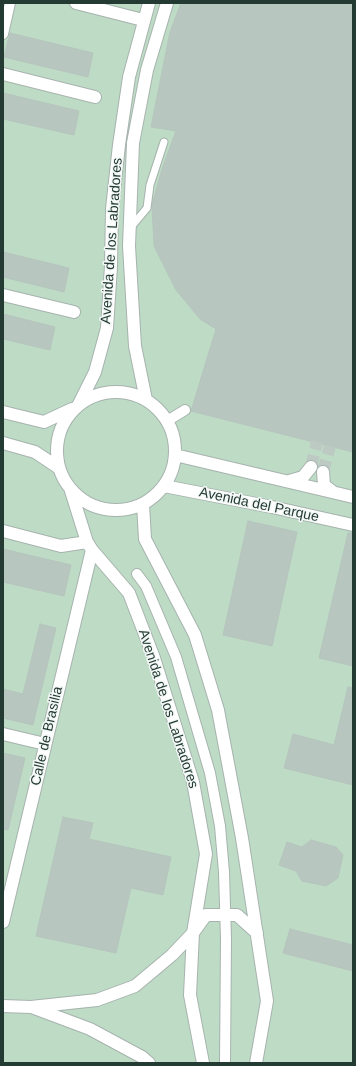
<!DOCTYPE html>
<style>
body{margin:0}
#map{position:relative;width:356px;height:1066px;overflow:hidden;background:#e3ece7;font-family:Helvetica,sans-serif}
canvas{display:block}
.frame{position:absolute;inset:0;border:4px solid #243b34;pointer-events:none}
</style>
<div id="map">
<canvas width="356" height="1066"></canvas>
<div class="frame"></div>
</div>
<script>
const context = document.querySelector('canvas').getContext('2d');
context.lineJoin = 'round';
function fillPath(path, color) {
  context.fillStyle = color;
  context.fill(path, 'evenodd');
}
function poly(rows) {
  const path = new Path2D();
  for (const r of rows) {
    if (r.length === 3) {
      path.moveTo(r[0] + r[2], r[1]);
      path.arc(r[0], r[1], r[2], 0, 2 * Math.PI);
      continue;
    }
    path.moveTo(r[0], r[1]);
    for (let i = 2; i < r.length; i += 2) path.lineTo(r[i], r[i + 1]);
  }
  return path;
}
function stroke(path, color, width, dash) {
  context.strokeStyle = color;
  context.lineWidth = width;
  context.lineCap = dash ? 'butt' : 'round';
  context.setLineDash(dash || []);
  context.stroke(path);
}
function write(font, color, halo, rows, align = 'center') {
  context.font = font + ' Helvetica,sans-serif';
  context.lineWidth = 3;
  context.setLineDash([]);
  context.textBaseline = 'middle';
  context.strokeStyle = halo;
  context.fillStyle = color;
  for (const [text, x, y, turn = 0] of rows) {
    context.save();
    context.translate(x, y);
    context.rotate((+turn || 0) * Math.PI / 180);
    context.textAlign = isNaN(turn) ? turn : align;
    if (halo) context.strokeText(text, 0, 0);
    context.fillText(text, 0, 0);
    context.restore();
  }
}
fillPath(poly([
 [3,3,353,3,353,1063,3,1063]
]), '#bedbc5');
const building = poly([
 [181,3,353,3,353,452,191,411,216,329,200,319,176,290,154,246,152,205,162,169,176,131,151,127,170,32,181,3],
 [10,33,93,53,88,77,4,57,10,33],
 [3,93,79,111,74,135,3,119,3,93],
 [3,252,69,268,64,292,3,277,3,252],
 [3,314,55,327,50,350,3,339,3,314],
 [248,521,297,532,272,646,223,635,248,521],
 [348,533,353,533,353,666,319,658,348,533],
 [3,549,71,565,64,596,3,582,3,549],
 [40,624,56,628,33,725,3,718,3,689,23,694,40,624],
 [348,687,353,688,353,785,284,768,293,734,334,745,348,687],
 [3,753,25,758,8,830,3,829,3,753],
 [63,817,93,823,89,839,171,857,163,895,131,888,116,953,36,936,63,817],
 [311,840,336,847,343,855,338,878,326,886,302,881,296,871,279,865,287,842,302,847,311,840],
 [290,929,353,945,353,971,283,953,290,929]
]);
fillPath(building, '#b8c6c0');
stroke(building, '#b6c5be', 1);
stroke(poly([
 [311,467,317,442],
 [323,472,330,446]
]), '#bdc9c3', 12, [12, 6]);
const service = poly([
 [131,227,147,208,150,185,164,142]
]);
const pedestrian = poly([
 [3,34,10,3],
 [167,421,185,410],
 [137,574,146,586,176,657,210,773,220,826,224,872,226,939,225,1063]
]);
const minor = poly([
 [76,3,143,20],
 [3,74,95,97],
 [3,295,74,312],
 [116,451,59],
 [146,400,135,346,129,246,133,143,147,70,167,3],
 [79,404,95,372,107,328,111,266,112,209,119,145,129,77,149,3],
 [3,412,44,422,72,409],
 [3,443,35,452,59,468],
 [175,455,353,497],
 [323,472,324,485,333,492],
 [289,481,303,477,311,467],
 [164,486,272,507,353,525],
 [71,491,87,542,92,550,129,593,154,658,193,782,206,854,193,933,190,995,203,1063],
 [143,504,145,539,195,635,218,710,242,838,267,1001,256,1063],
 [3,531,61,546,87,542],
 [3,734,45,744],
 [3,922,92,550],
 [3,1006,31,1007,97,1000,135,986,172,955,193,933,206,915,237,915,257,933],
 [34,1008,90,1029,142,1057,149,1063]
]);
stroke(service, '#a6b3ae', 9);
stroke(pedestrian, '#a6b3ae', 12);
stroke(minor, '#a6b3ae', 14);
stroke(service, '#fff', 7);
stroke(pedestrian, '#fff', 10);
stroke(minor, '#fff', 12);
write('14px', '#243b34', '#f3f8f6', [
 ["Avenida de los Labradores",112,241,-86],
 ["Avenida del Parque",259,505,12],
 ["Avenida de los Labradores",168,709,72],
 ["Calle de Brasilia",47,736,-77]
]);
</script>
